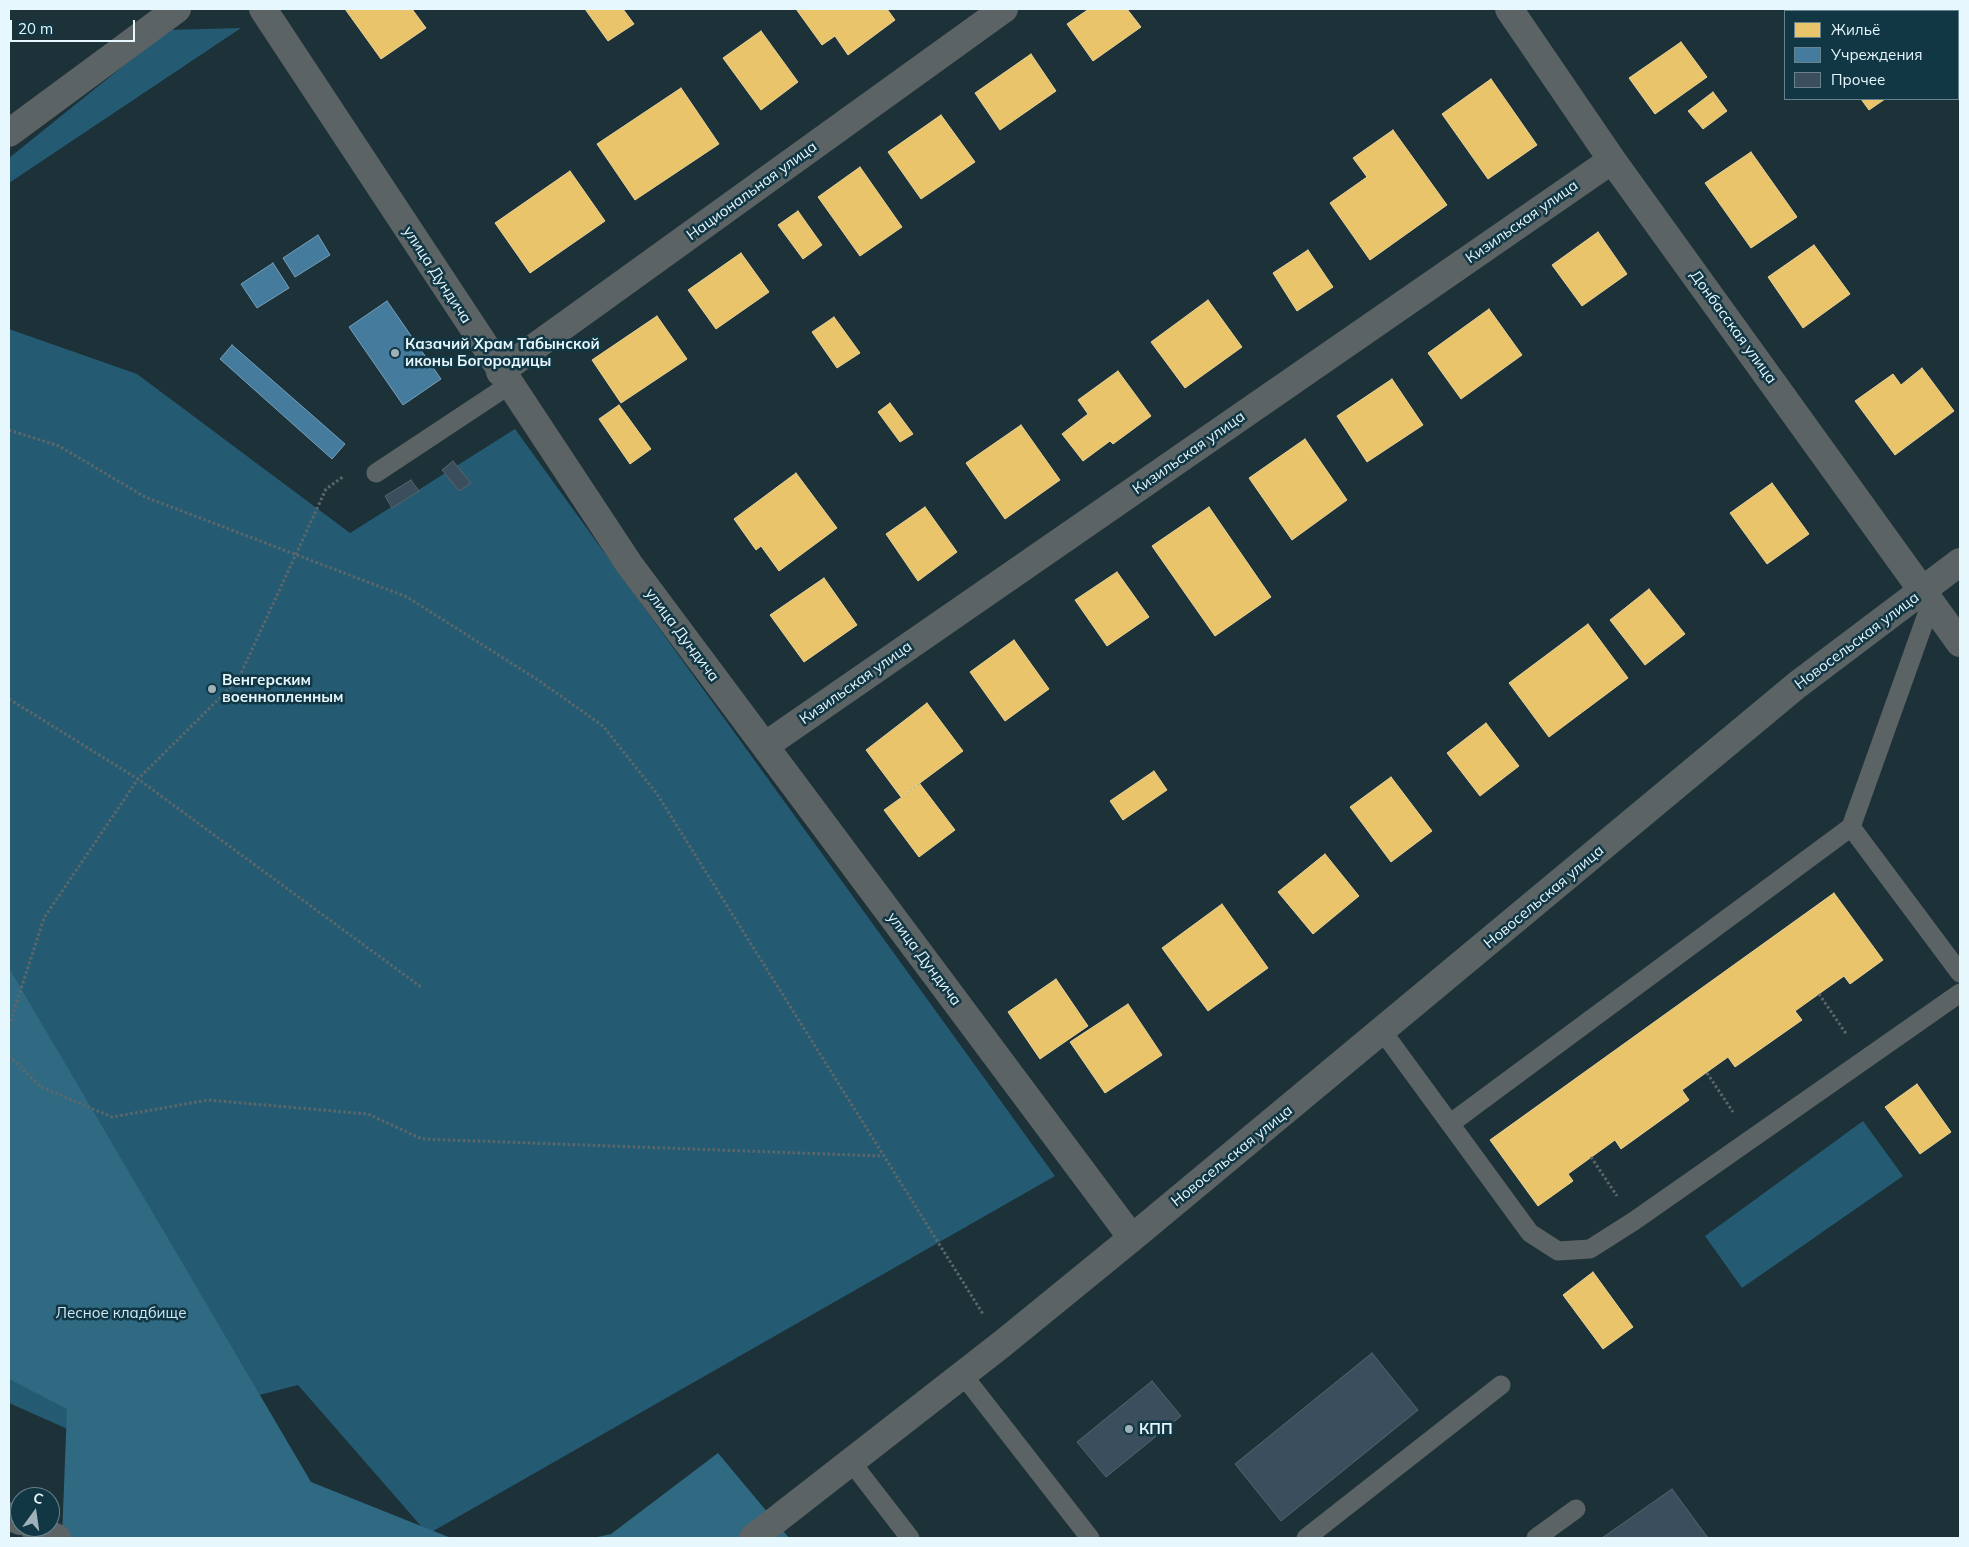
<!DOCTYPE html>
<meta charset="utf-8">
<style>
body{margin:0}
#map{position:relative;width:1969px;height:1547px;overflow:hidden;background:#1d3138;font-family:Mulish,sans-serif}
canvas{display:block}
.frame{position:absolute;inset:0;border:10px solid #e7f7fe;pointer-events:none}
.legend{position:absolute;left:1784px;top:10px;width:175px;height:90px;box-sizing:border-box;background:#113644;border:1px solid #67838e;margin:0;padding:6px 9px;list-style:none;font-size:15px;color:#e7f7fe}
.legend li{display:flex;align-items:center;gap:10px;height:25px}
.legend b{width:25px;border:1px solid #67838e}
.north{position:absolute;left:10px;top:1487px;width:50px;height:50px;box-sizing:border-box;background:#113644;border:1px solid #67838e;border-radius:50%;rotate:14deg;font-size:14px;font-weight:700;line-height:20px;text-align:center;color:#e7f7fe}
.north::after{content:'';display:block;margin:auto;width:18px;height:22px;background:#a0b2b9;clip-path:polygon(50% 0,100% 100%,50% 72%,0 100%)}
.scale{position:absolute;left:10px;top:20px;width:125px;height:22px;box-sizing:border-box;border:2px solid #e7f7fe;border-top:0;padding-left:6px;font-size:15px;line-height:18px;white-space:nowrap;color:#e7f7fe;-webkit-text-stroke:4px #113644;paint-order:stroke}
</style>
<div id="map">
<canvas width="1969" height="1547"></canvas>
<div class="frame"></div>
<ul class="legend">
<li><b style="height:14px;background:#e9c46a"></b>Жильё</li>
<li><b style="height:14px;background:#457b9d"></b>Учреждения</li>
<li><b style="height:14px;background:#3a4e5e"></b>Прочее</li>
</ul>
<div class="north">С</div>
<div class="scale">20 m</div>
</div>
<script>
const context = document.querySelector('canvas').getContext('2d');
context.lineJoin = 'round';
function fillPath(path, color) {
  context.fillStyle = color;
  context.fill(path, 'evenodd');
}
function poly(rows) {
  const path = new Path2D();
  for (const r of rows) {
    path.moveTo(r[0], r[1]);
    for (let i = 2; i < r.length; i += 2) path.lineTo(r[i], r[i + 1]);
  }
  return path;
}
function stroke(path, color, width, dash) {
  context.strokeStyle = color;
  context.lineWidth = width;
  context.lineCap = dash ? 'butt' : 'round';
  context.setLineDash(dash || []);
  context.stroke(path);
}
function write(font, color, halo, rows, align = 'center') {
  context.font = font + ' Mulish,sans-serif';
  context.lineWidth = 5;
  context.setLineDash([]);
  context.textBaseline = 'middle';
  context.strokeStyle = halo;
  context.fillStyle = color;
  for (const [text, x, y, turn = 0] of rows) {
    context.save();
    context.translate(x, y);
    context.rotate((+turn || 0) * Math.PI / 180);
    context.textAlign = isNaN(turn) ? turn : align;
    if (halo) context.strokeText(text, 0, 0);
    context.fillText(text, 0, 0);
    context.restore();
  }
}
fillPath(poly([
 [241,28,9,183,9,158,168,30],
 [9,329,137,374,350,533,515,429,1055,1176,428,1534,298,1385,90,1439,9,1403],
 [1863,1121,1903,1176,1742,1288,1705,1236]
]), '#245b72');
fillPath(poly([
 [9,968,311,1482,451,1538,62,1538,67,1409,9,1379],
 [718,1453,789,1538,593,1538,611,1534]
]), '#2f6a82');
const homes = poly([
 [345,9,412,9,426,28,381,59,345,9],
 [585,9,623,9,634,24,608,41,585,9],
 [796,9,887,9,895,20,848,55,835,36,822,45,796,9],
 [1089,9,1127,9,1141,27,1093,61,1067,24,1089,9],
 [1945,9,1960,9,1960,72,1958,68,1958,11,1942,11,1945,9],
 [761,31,798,82,761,110,723,58,761,31],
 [1681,42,1707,77,1655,114,1629,78,1681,42],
 [1031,54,1056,91,1000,130,975,93,1031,54],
 [1491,79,1537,145,1488,179,1442,114,1491,79],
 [681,88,719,144,635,200,597,144,681,88],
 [1713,92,1727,111,1703,129,1688,111,1713,92],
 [1861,99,1885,99,1869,110,1861,99],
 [941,115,975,162,921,199,888,152,941,115],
 [1393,130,1447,205,1370,260,1330,203,1367,177,1353,158,1393,130],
 [1751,152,1797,217,1751,248,1705,183,1751,152],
 [860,167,902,227,860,256,818,197,860,167],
 [570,171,605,221,530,273,495,223,570,171],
 [798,211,822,245,803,259,778,225,798,211],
 [1598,232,1627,274,1582,306,1552,265,1598,232],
 [1814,245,1850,294,1803,328,1768,277,1814,245],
 [1308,250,1333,287,1297,311,1273,273,1308,250],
 [741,253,769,292,716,329,688,290,741,253],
 [1208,300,1242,347,1185,388,1151,342,1208,300],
 [1489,309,1522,355,1461,399,1428,353,1489,309],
 [657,316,687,359,621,403,592,360,657,316],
 [834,317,860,353,837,368,812,332,834,317],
 [1922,368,1954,411,1895,455,1855,401,1893,374,1901,385,1922,368],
 [1118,371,1151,416,1113,444,1110,441,1083,461,1062,434,1088,414,1078,400,1118,371],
 [1392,379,1423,425,1367,462,1337,416,1392,379],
 [890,403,913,434,900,442,878,412,890,403],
 [619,405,651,449,630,464,599,419,619,405],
 [1021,425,1060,480,1005,519,966,463,1021,425],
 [1305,439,1347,500,1292,540,1249,478,1305,439],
 [796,473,837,528,779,571,761,546,756,550,734,519,796,473],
 [1772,483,1809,534,1767,564,1730,513,1772,483],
 [925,507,957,552,918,581,886,534,925,507],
 [1209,507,1271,597,1215,636,1152,546,1209,507],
 [1117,572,1149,617,1107,646,1075,600,1117,572],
 [824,578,857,625,804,662,770,615,824,578],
 [1649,589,1685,634,1645,665,1610,620,1649,589],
 [1588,624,1628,678,1549,737,1509,683,1588,624],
 [1014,640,1049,689,1005,721,970,672,1014,640],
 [927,703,963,751,901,797,866,750,927,703],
 [1486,723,1519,766,1480,796,1447,753,1486,723],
 [1154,771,1167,790,1123,820,1110,801,1154,771],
 [1391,777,1432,831,1391,862,1350,807,1391,777],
 [920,784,955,830,919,857,884,810,920,784],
 [1325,854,1359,896,1313,934,1278,892,1325,854],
 [1834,893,1883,960,1850,984,1844,976,1795,1011,1802,1020,1735,1067,1728,1057,1682,1090,1689,1100,1621,1149,1615,1140,1568,1174,1573,1181,1538,1206,1490,1140,1834,893],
 [1222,904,1268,968,1208,1011,1162,948,1222,904],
 [1056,979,1088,1026,1040,1059,1008,1012,1056,979],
 [1128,1004,1162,1055,1105,1093,1070,1042,1128,1004],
 [1917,1084,1951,1132,1920,1154,1885,1107,1917,1084],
 [1593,1272,1633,1327,1603,1349,1563,1295,1593,1272]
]);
fillPath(homes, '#e9c46a');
stroke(homes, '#e8d396', 1);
const public = poly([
 [318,235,330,255,295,277,283,258,318,235],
 [273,263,289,288,257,308,241,284,273,263],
 [387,301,441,379,403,405,349,327,387,301],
 [232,345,345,444,332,459,220,359,232,345]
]);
fillPath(public, '#457b9d');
stroke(public, '#76a0ba', 1);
const building = poly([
 [453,461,471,483,459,491,442,470,453,461],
 [411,480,419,491,392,508,385,496,411,480],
 [1372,1353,1418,1410,1281,1521,1235,1464,1372,1353],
 [1152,1381,1181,1416,1106,1477,1077,1442,1152,1381],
 [1672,1489,1708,1538,1602,1538,1672,1489]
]);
fillPath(building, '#3a4e5e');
stroke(building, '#57646c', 1);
stroke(poly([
 [9,430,59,446,145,497,407,597,541,682,603,726,657,794,983,1314],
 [9,699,138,779,421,987],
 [1819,994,1847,1035],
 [9,1026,44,918,138,779,238,680,326,489,344,476],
 [9,1056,41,1087,112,1117,208,1100,368,1114,422,1139,881,1156],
 [1707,1073,1733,1112],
 [1591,1157,1617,1196]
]), '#5c676a', 3, [2.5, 2.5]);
stroke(poly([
 [376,473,509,385],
 [1851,827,1960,973],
 [1383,1032,1530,1233,1558,1251,1590,1249,1634,1221,1960,993],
 [1451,1123,1851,827,1931,603],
 [963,1375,1090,1538],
 [852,1463,910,1538],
 [1306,1538,1501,1385],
 [1536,1538,1576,1509]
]), '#5b6364', 19);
stroke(poly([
 [263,9,629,564,1132,1238],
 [1509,9,1612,160,1960,643],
 [9,133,177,9],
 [500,372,1004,9],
 [766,745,1612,160],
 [9,1516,20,1521],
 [33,1527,57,1538],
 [753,1538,1002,1344,1132,1238,1797,685,1960,562]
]), '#5b6364', 28);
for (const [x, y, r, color] of [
 [395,353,5,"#a0b2b9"],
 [212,689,5,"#a0b2b9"],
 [1129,1429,5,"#a0b2b9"]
]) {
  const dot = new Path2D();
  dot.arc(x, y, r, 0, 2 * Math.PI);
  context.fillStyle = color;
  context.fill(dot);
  stroke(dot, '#113644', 2);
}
write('15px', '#e7f7fe', '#113644', [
 ["Национальная улица",752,191,-36],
 ["Кизильская улица",1522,222,-35],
 ["улица Дундича",437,275,57],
 ["Донбасская улица",1733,327,54],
 ["Кизильская улица",1189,453,-35],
 ["улица Дундича",682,635,53],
 ["Новосельская улица",1857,641,-37],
 ["Кизильская улица",856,683,-35],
 ["Новосельская улица",1544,897,-40],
 ["улица Дундича",924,959,53],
 ["Новосельская улица",1232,1156,-39]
]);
write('bold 15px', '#e7f7fe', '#113644', [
 ["Казачий Храм Табынской",405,344],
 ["иконы Богородицы",405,361],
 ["Венгерским",222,680],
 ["военнопленным",222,697],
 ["КПП",1139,1429]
], 'left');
write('15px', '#cfe9f5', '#113644', [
 ["Лесное кладбище",121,1313]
]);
</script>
